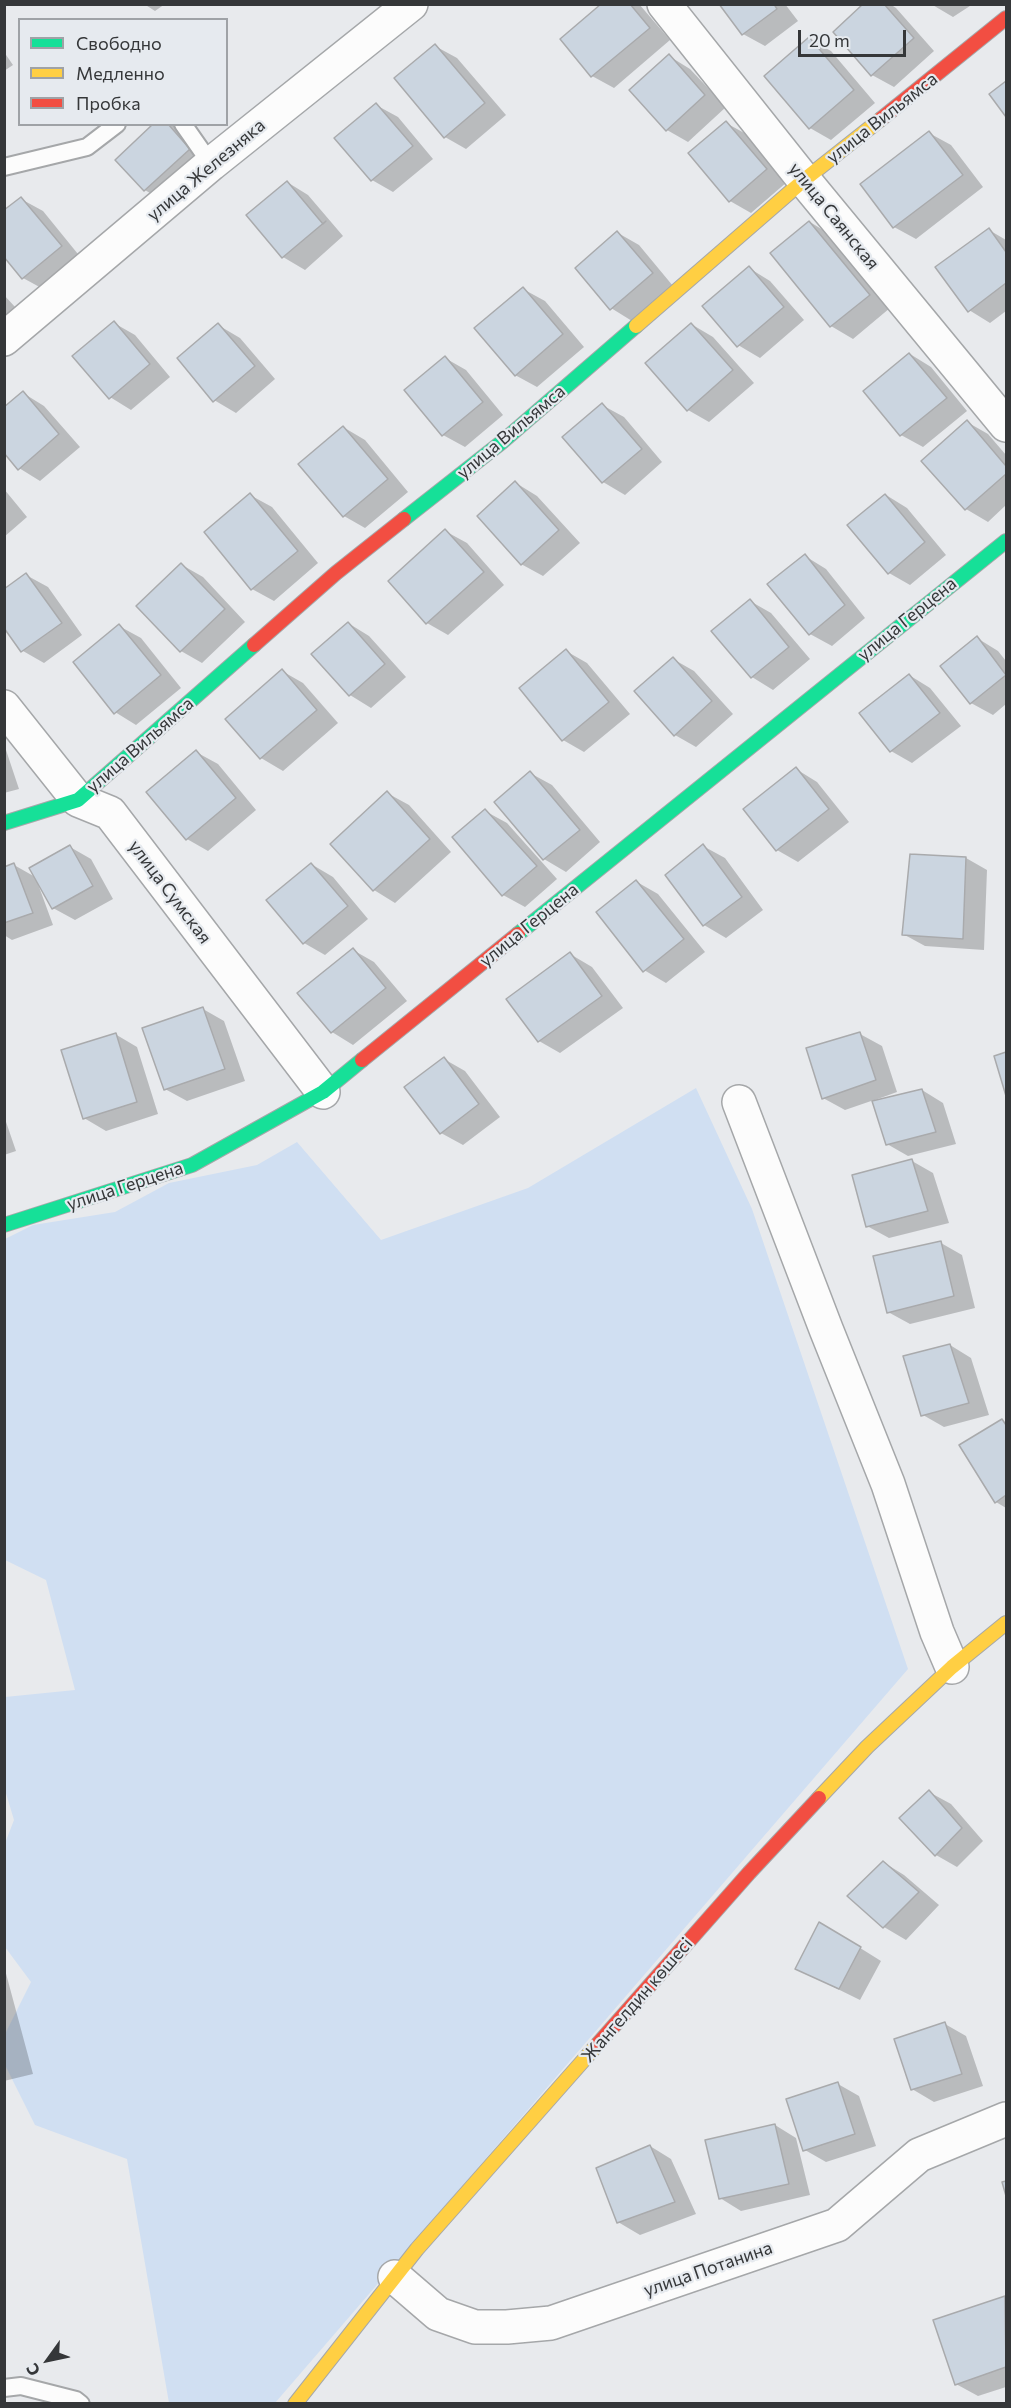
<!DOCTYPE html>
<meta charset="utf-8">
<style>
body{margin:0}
#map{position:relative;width:1011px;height:2408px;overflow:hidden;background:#e8eaed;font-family:Commissioner,sans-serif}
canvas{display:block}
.frame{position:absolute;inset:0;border:6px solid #353739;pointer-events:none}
.legend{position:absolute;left:18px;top:18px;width:210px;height:108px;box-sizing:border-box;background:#e6eaef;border:2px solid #9fa2a6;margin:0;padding:8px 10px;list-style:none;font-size:18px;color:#353739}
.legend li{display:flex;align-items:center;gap:12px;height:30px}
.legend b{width:30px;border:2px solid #9fa2a6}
.north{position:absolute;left:18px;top:2330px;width:60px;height:60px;-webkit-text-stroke:4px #e6eaef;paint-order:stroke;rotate:237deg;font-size:16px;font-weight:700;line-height:24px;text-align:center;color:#353739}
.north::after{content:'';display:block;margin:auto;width:21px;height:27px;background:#353739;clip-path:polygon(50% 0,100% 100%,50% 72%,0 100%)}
.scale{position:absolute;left:798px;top:30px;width:108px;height:27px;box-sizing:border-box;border:3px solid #353739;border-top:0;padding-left:8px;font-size:18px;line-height:21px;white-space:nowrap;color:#353739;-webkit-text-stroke:4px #e6eaef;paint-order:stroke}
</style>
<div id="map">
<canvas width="1011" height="2408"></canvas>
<div class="frame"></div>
<ul class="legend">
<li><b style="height:8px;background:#16e098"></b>Свободно</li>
<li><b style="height:8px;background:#ffcf43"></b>Медленно</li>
<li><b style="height:8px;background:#f24e42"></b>Пробка</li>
</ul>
<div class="north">С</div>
<div class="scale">20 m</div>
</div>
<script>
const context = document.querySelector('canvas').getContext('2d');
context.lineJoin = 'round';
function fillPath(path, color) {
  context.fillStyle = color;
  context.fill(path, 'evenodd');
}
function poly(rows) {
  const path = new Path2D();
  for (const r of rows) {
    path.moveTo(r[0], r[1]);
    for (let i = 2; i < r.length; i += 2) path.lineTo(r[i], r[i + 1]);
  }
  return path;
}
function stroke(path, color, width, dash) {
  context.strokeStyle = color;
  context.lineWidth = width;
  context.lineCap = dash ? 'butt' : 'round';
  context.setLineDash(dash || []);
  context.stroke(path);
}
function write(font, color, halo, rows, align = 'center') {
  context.font = font + ' Commissioner,sans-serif';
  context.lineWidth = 4.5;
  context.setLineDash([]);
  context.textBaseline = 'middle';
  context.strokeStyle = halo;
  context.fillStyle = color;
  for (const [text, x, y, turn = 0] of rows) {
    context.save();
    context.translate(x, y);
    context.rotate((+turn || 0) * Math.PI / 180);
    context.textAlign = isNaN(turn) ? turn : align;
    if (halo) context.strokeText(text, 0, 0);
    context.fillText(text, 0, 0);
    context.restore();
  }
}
fillPath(poly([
 [696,1088,752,1209,908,1669,275,2403,169,2403,127,2159,35,2125,5,2065,5,2034,31,1982,5,1947,4,1846,14,1820,5,1790,5,1697,75,1690,46,1580,5,1560,5,1239,33,1225,115,1212,169,1183,257,1165,297,1142,381,1240,528,1188]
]), '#d0dff2');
fillPath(poly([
 [144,4,165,4,155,11],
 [603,4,639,4,670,40,614,88,592,76],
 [721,4,785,4,798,21,765,46,743,34],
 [865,4,890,4,896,8,934,51,894,87,872,75],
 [931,4,973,4,953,17],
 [809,39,831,51,875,103,831,140,810,128],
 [435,46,457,58,506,115,466,149,445,137],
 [4,52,13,65,4,71],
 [669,56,690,69,726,107,688,142,667,130],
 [376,105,398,117,433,159,393,192,372,180],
 [726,123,748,135,787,182,751,213,730,201],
 [156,124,171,124,183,131,211,162,166,203,145,190,117,160],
 [929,133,951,145,983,187,916,239,894,227,862,185],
 [287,182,308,195,343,236,305,270,283,257,248,216],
 [21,199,43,211,82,259,45,290,23,278],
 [810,222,831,235,890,308,853,339,831,326,772,253],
 [989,230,1006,240,1006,311,990,323,969,310],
 [618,233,639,245,673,286,632,321,611,308],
 [749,268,770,281,804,320,760,358,738,345],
 [523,289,545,301,584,347,537,387,515,375],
 [4,295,16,308,4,318],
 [114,323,135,335,170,377,131,410,110,397],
 [691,324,713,337,754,383,709,422,688,410],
 [218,325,240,338,275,379,236,413,214,400],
 [910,354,931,367,967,411,923,447,901,435],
 [445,358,466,370,503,415,465,447,443,435,406,390],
 [23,393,44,406,80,447,40,481,19,468],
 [602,405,624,417,662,462,625,495,603,482,564,437],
 [967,422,988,434,1006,455,1006,505,988,522,966,509,923,461],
 [343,427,365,440,408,492,365,528,344,516],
 [516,483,537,496,580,543,543,576,521,564],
 [4,489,27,517,4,537],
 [250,495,272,507,318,563,274,601,252,589],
 [886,495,907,508,946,555,910,585,889,573],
 [445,531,467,543,504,585,448,635,427,623],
 [805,556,826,569,865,618,832,646,810,634,769,584],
 [182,565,203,577,245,622,202,663,181,651],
 [26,575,48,587,82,635,44,663,23,651],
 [750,601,771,613,810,659,773,690,752,677],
 [348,623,369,636,406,677,371,708,350,695],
 [119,626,141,638,181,688,136,725,115,712],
 [977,638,998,651,1006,661,1006,704,993,715,971,703],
 [566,651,587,663,630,714,584,752,563,740],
 [673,659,694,671,733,714,696,747,675,735],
 [282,671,303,683,338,723,283,771,261,758,227,719],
 [909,675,930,688,961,726,912,763,891,751],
 [4,744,19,789,4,793],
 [196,752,218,764,256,810,208,851,187,839],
 [796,769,817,782,849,822,798,862,777,850],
 [530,773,552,785,600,842,566,872,544,859,496,802],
 [387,793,409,805,451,852,395,903,374,890,332,844],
 [485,811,507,823,557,879,525,907,503,895],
 [703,846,725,858,763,910,726,938,704,925,667,875],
 [70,847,91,859,113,899,75,920,53,908,40,883,38,884,53,925,12,940,4,935,4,868,14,865,37,878],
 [911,856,966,858,987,870,984,950,925,946,903,934],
 [311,864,333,877,368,919,325,955,304,943],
 [637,882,658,894,705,952,666,983,644,970],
 [353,950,374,962,407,1001,353,1045,332,1032],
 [570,954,592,967,623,1008,560,1053,539,1041],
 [203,1009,224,1021,245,1081,187,1101,165,1089],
 [115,1034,137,1047,158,1114,106,1131,84,1118],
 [860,1034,882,1046,897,1092,875,1100,876,1102,922,1090,943,1103,956,1144,908,1156,887,1144,874,1100,845,1110,823,1098],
 [1006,1054,1006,1091,996,1057],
 [444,1059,465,1071,500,1117,463,1145,441,1133],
 [4,1116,16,1151,4,1155],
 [912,1161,933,1173,949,1223,889,1238,867,1226],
 [941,1243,962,1255,975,1308,910,1324,888,1312],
 [950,1345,971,1358,989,1415,944,1427,923,1415],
 [1002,1421,1006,1423,1006,1508,996,1502],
 [929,1792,951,1804,983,1841,957,1867,936,1855],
 [883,1862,904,1875,939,1905,906,1940,884,1927,849,1896],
 [841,1936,881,1961,860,2000,797,1969],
 [4,1966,33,2074,4,2081],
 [945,2024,966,2036,983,2086,934,2102,912,2089],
 [838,2084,859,2096,876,2146,826,2162,805,2150],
 [775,2125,796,2138,810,2195,741,2211,720,2198],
 [650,2146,671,2159,696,2214,640,2235,618,2222],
 [1005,2298,1006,2387,978,2396,956,2384,935,2321]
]), '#0003');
const building = poly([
 [601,4,630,4,650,28,591,77,560,39,601,4],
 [719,4,774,4,777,9,742,35,719,4],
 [863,4,884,4,914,38,871,76,833,32,863,4],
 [809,37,854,90,809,129,764,76,809,37],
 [435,44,485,103,444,138,394,78,435,44],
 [669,54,705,95,666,131,629,90,669,54],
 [1006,81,1006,117,989,94,1006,81],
 [376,103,413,146,371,181,334,138,376,103],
 [726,121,767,169,729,202,688,153,726,121],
 [153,124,168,124,190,149,144,191,115,160,153,124],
 [929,131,963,175,893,228,860,184,929,131],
 [287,181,323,224,326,221,282,258,246,215,287,181],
 [21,197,62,246,22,279,4,257,4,210,21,197],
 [809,221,870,295,830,327,770,253,809,221],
 [989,228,1006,252,1006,283,968,312,935,267,989,228],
 [617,231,653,273,610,310,575,268,617,231],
 [749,266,784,307,737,347,702,306,749,266],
 [523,287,563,334,515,376,474,328,523,287],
 [114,321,150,364,109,399,72,356,114,321],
 [218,323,255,366,213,402,177,358,218,323],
 [691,323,733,370,687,411,645,363,691,323],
 [909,353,947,398,900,436,863,391,909,353],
 [445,356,483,402,442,436,404,390,445,356],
 [23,391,59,434,18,470,4,453,4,407,23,391],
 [602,403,642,449,602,483,562,437,602,403],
 [967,420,1006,466,1006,474,965,510,921,461,967,420],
 [343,426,388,479,343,517,298,464,343,426],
 [515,481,559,530,521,565,477,516,515,481],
 [250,493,298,551,251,590,204,532,250,493],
 [885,494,925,542,888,574,847,525,885,494],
 [445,529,484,572,426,624,388,581,445,529],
 [805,554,845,605,809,635,767,584,805,554],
 [181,563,225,609,180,652,136,606,181,563],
 [26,573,62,623,21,652,4,628,4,589,26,573],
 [750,599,789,647,751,678,711,631,750,599],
 [348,622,385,664,349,696,311,654,348,622],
 [119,624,161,675,114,714,73,662,119,624],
 [977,636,1006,675,970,704,940,666,977,636],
 [566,649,609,702,562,741,519,688,566,649],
 [673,657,712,701,674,736,634,691,673,657],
 [282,669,317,710,260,759,225,719,282,669],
 [909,674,940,713,890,752,859,713,909,674],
 [196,750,236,798,186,840,146,792,196,750],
 [796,767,829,809,776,851,743,809,796,767],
 [530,771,580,830,543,860,494,802,530,771],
 [387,791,430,839,373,891,330,844,387,791],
 [485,809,537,866,502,896,452,837,485,809],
 [703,844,742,897,703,926,665,875,703,844],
 [70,845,93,886,52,909,29,868,70,845],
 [910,854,966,857,963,939,902,935,910,854],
 [14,863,33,913,4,923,4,867,14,863],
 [311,863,348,906,303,944,266,900,311,863],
 [636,880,684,939,643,972,596,912,636,880],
 [353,948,386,988,331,1033,297,993,353,948],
 [570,952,602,996,538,1042,506,999,570,952],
 [203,1007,225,1069,164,1090,142,1028,203,1007],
 [860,1032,876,1080,822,1099,806,1048,860,1032],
 [116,1033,137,1102,83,1119,61,1050,116,1033],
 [1006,1052,1006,1096,994,1056,1006,1052],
 [444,1057,479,1104,440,1134,404,1087,444,1057],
 [922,1089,936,1132,886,1145,872,1101,922,1089],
 [912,1159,928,1211,866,1227,852,1175,912,1159],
 [941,1241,954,1296,887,1313,873,1256,941,1241],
 [950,1344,969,1403,921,1416,903,1356,950,1344],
 [1002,1419,1006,1425,1006,1495,995,1503,959,1445,1002,1419],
 [929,1790,962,1828,935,1856,899,1818,929,1790],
 [883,1861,919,1892,883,1928,847,1896,883,1861],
 [819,1922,861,1947,839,1989,795,1969,819,1922],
 [945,2022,962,2074,911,2090,894,2039,945,2022],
 [838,2082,855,2134,803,2151,786,2099,838,2082],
 [775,2124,789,2184,719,2199,705,2140,775,2124],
 [650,2145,675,2202,617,2223,596,2168,650,2145],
 [1006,2181,1006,2196,1002,2182,1006,2181],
 [1005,2296,1006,2367,955,2385,933,2320,1005,2296]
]);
fillPath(building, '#cbd5e0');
stroke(building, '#a9aaac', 1.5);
const lane = poly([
 [183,124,211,164],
 [4,167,87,147,117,124],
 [4,2388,21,2386,76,2400,81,2404]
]);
const street = poly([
 [664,4,804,180,1006,425],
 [4,339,211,164,411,4],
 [4,707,78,800,110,813,323,1092],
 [739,1102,826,1329,888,1484,937,1632,952,1667],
 [395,2277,438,2314,475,2327,507,2327,551,2323,837,2225,919,2155,1006,2119]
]);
const fast = poly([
 [404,519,502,442,636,326],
 [4,823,78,800,254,645],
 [518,934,1006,541],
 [4,1225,192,1165,323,1092,362,1060]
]);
const slow = poly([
 [636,326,804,180,881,119],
 [819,1798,867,1747,952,1667,1006,1623],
 [295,2404,417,2249,597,2045]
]);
const jam = poly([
 [881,119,1006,18],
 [254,645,336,573,404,519],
 [362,1060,518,934],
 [597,2045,749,1873,819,1798]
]);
stroke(lane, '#a5a7a9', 20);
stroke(street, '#a5a7a9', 36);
stroke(fast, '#a5a7a9', 16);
stroke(slow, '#a5a7a9', 16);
stroke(jam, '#a5a7a9', 16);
stroke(lane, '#fcfcfc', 16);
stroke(street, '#fcfcfc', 33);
stroke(fast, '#16e098', 14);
stroke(slow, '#ffcf43', 14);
stroke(jam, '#f24e42', 14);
write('18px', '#353739', '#e6eaef', [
 ["улица Вильямса",882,118,-38],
 ["улица Железняка",206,170,-40],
 ["улица Саянская",834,216,51],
 ["улица Вильямса",511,432,-40],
 ["улица Герцена",907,619,-39],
 ["улица Вильямса",140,745,-41],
 ["улица Сумская",170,892,53],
 ["улица Герцена",529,925,-39],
 ["улица Герцена",125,1186,-18],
 ["Жангелдин көшесі",637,2000,-49],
 ["улица Потанина",708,2269,-19]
]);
</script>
